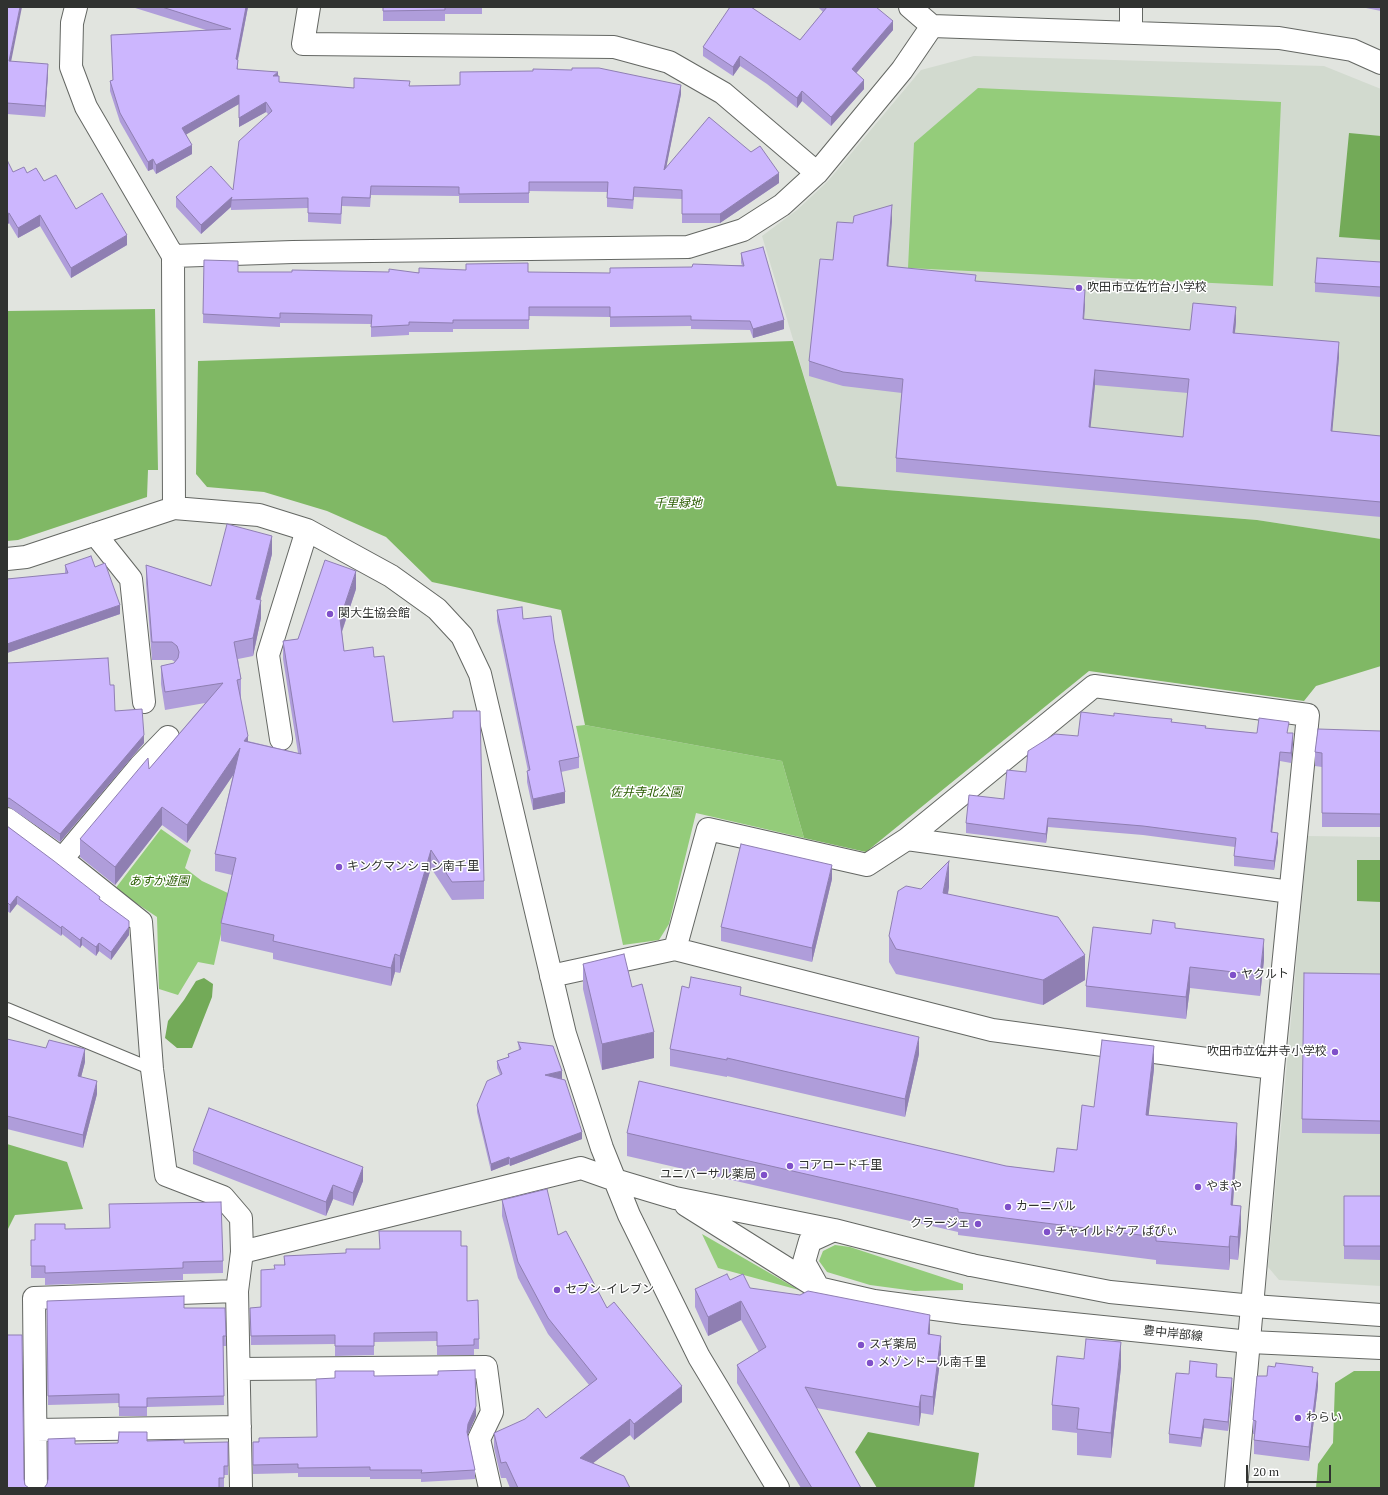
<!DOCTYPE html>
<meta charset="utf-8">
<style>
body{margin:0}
#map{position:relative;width:1388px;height:1495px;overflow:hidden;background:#e1e4df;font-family:"PT Serif",serif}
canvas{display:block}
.frame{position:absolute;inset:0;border:8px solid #303230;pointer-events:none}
.scale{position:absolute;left:1246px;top:1465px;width:85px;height:18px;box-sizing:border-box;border:2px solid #303230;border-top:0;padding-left:5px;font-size:12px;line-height:14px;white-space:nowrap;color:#303230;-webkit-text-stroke:3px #fff;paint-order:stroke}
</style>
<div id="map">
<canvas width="1388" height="1495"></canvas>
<div class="frame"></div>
<div class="scale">20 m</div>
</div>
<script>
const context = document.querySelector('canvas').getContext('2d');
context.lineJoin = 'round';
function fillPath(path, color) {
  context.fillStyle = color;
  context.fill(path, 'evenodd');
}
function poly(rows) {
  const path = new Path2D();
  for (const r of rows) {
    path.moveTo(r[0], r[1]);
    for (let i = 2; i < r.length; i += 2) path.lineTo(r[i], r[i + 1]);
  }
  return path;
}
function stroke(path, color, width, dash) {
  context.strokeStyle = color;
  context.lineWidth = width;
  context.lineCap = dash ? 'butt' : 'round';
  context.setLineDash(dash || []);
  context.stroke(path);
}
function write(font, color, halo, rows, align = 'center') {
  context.font = font + ' "PT Serif","Noto Sans JP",serif';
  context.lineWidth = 3;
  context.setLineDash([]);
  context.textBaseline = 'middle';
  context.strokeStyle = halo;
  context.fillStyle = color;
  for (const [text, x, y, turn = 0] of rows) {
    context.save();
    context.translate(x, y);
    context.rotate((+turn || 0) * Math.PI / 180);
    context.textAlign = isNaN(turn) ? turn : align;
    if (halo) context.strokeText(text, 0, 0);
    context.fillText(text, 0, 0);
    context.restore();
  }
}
fillPath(poly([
 [974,56,1324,66,1381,89,1381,539,1257,520,837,486,762,236,797,210,828,181,921,70],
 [1308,836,1381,837,1381,1286,1279,1280,1268,1267]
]), '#d2dacf');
fillPath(poly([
 [978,88,1281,102,1273,286,908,268,914,143],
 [585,725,782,761,804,838,696,813,669,924,659,940,623,945,576,726],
 [161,829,191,850,185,868,202,881,230,894,214,965,198,962,178,995,159,989,157,917,115,889],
 [702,1234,799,1290,718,1268],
 [835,1245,850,1247,963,1284,963,1290,915,1291,870,1285,827,1272,819,1261,823,1251]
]), '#94cc7a');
fillPath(poly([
 [155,309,158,470,148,470,147,497,18,540,7,541,7,311],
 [793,341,837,486,1257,520,1381,539,1381,666,1316,686,1304,701,1089,671,866,852,804,838,782,761,585,725,561,610,432,582,386,537,327,511,264,492,207,487,196,474,198,361],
 [7,1144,67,1162,83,1209,15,1215,7,1231],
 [1354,1371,1381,1371,1381,1488,1316,1488,1318,1464,1333,1443,1335,1383]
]), '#80b865');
fillPath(poly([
 [1349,133,1381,136,1381,240,1339,237],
 [1357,860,1381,860,1381,902,1357,901],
 [204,978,213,984,212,997,192,1048,177,1048,165,1038,168,1021,184,1000,196,981],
 [868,1432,979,1453,974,1488,877,1488,855,1452]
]), '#73aa58');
const service = poly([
 [7,1009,152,1069]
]);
const minor = poly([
 [76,7,72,23,71,67,86,107,173,256,174,508],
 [309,7,303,44,614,47,669,62,723,93,817,173],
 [173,256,293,252,688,247,743,230,782,205,817,173,902,70,932,26],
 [95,534,131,579,144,702],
 [7,559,26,557,174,508,259,515,307,530,391,576,437,609,462,636,480,674,565,1034,602,1148,629,1215,699,1357,778,1488],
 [281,739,268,655,307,530],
 [7,819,62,859,141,922,152,1069,166,1175,223,1197,241,1218,242,1252,237,1291,241,1488],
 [907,839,1290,892],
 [62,859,140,766,168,737],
 [675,949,708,829,867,865,907,839,1094,686,1308,715,1273,1068,1236,1488],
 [551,976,675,949,992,1030,1273,1068],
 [686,1205,818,1288,874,1301,965,1313],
 [242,1252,581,1168,615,1180,675,1198,834,1230,971,1265],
 [818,1287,804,1262,810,1241,834,1230],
 [239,1369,486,1367,492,1412,479,1439,490,1488],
 [36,1430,240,1427],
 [36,1488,34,1298,237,1291]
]);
const tertiary = poly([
 [910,7,932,26,1279,38,1352,50,1381,63],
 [1131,33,1131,7],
 [971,1265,1110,1292,1253,1306,1381,1315],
 [965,1313,1250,1342,1381,1348]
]);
stroke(service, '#646763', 14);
stroke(minor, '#646763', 24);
stroke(tertiary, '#646763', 24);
stroke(service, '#fff', 12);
stroke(minor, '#fff', 22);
stroke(tertiary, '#fff', 22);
fillPath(poly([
 [7,7,11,62,48,74,45,117,7,114],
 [132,7,248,7,238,60,238,69,278,76,279,82,354,88,460,85,460,72,681,94,666,167,779,183,720,223,682,223,682,199,634,197,633,209,607,207,607,192,529,191,529,203,459,203,459,196,371,195,370,207,342,206,341,224,308,222,308,208,231,210,231,207,201,234,176,207,176,197,233,190,268,114,266,112,239,127,239,104,186,134,192,154,156,174,153,169,148,171,120,122,110,91,110,81,113,80,111,35,206,30],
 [383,7,482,7,482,14,445,14,445,21,383,21],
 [818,7,876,7,893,30,856,73,864,89,831,126,802,101,797,108,767,84,740,66,733,76,703,56,703,47,800,40,823,12],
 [1361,7,1381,7,1381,11],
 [7,163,13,172,27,173,44,181,76,209,127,245,71,278,40,226,18,238,9,223,7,225],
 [892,220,888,266,976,281,1085,304,1084,319,1190,330,1236,322,1235,333,1339,357,1332,431,1381,436,1381,517,896,472,896,458,902,393,843,386,809,376,809,361,833,260],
 [1095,385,1188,393,1183,437,1090,428],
 [741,253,784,329,753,338,750,330,691,329,691,326,610,327,610,317,529,316,529,329,453,329,453,332,409,332,409,335,371,337,371,324,280,323,280,327,203,323,204,260,238,272,610,273,692,267,742,265,741,263],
 [1381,262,1381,297,1315,292,1315,283],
 [272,554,260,600,261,618,253,656,238,659,241,679,241,697,240,697,248,741,298,753,283,659,283,641,298,639,356,589,342,632,344,651,374,657,393,722,484,881,484,899,452,900,431,868,400,973,395,972,391,986,273,959,273,953,221,941,221,923,232,875,215,871,215,854,233,775,187,843,162,825,115,885,80,857,80,839,149,769,205,703,165,710,161,684,161,666,174,663,175,662,172,660,152,660,146,583,146,565,211,586],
 [65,565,95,567,120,614,7,653,7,579,65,574],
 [497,610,523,619,554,640,579,757,579,768,561,772,565,803,533,810,527,782,527,771,528,771,497,621],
 [7,663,110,685,115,711,144,743,60,842,9,807,7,807],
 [1114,716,1172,722,1206,728,1255,733,1289,733,1293,743,1291,763,1280,761,1272,832,1278,842,1274,870,1234,866,1234,856,1235,847,1143,835,1048,827,1046,843,966,833,966,823,1004,799,1026,772,1078,736],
 [1381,731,1381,827,1322,827,1322,767,1315,766,1315,752],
 [7,826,100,899,129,935,111,960,99,951,96,956,82,945,80,948,62,934,61,936,17,904,10,913,7,911],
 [832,879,812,962,721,941,721,927],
 [949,887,948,894,1085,980,1043,1005,896,974,889,962,889,936,921,889],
 [1175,928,1264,960,1260,996,1190,988,1186,1019,1086,1007,1086,986,1151,934],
 [583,964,654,1058,602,1070,583,989],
 [1381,974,1381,1260,1344,1259,1344,1196,1381,1196,1381,1134,1302,1133,1302,1119],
 [741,995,919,1054,905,1117,727,1076,727,1077,670,1066,670,1049],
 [7,1039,85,1062,81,1077,97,1094,83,1148,7,1129],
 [518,1042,562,1079,582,1139,510,1166,509,1164,491,1171,477,1112,477,1105,500,1075,497,1068,497,1061,508,1057,508,1054,519,1050],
 [1154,1069,1148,1115,1237,1146,1233,1205,1241,1229,1238,1260,1230,1259,1229,1270,1156,1264,1156,1260,958,1235,958,1232,627,1156,627,1133,1006,1166,1054,1172,1077,1150,1094,1107],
 [193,1151,363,1181,353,1206,333,1199,326,1216,193,1164],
 [502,1200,558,1235,607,1308,682,1402,634,1440,630,1435,593,1463,630,1488,510,1488,506,1478,501,1478,494,1448,494,1433,546,1418,589,1385,548,1334,518,1278,502,1216],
 [65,1229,223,1261,223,1273,183,1274,183,1280,45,1285,45,1278,31,1278,31,1240,35,1240],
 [461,1246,467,1301,479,1339,479,1349,474,1349,474,1355,437,1355,437,1341,374,1342,374,1355,335,1356,335,1344,251,1345,250,1308,261,1307,274,1269,284,1265,284,1256,346,1253,379,1249],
 [730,1280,750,1288,930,1334,941,1354,933,1415,921,1413,919,1426,816,1408,861,1488,801,1488,737,1383,737,1365,759,1352,741,1320,708,1336,695,1307,695,1289],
 [47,1301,184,1308,225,1308,226,1346,223,1346,224,1405,147,1407,147,1416,119,1416,119,1403,48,1405],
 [1121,1367,1111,1458,1077,1455,1077,1433,1052,1430,1052,1405],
 [1313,1372,1318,1386,1309,1461,1254,1454,1254,1434,1253,1434,1253,1420,1267,1376],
 [1217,1373,1217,1377,1232,1387,1228,1431,1204,1428,1201,1447,1169,1443,1169,1434,1189,1374],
 [374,1376,476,1416,468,1434,468,1435,475,1470,475,1479,421,1482,421,1479,370,1479,370,1477,298,1477,298,1473,253,1474,253,1442,317,1437],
 [147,1441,184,1443,228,1466,228,1475,224,1475,224,1488,47,1484,75,1444,118,1443]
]), '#af9dda');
fillPath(poly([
 [20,7,22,7,9,72,9,61],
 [246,7,248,7,236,68,236,59],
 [893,21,893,30,852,78,852,69],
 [740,56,740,66,733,76,733,67],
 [48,64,48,74,45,117,45,106],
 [278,72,278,82,273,76],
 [864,80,864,89,831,126,831,117],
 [681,85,681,94,664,179,664,170],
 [802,91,802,101,797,108,797,98],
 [239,95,239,104,182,137,182,128],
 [266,102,266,112,239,127,239,118],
 [192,145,192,154,156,174,156,165],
 [153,159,153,169,148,171,148,162],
 [779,173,779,183,720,223,720,214],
 [232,197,231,207,201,234,201,225],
 [892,205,892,220,887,281,887,266],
 [9,213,9,223,7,225,7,214],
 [40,215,40,226,18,238,18,228],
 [127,235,127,245,71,278,71,268],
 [1085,290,1085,304,1083,334,1083,319],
 [1236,307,1236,322,1233,347,1233,333],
 [784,320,784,329,753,338,753,329],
 [1339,342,1339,357,1331,446,1331,431],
 [1095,370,1095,385,1089,442,1089,427],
 [272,536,272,554,256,617,256,599],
 [356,571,356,589,340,637,340,619],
 [261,600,261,618,253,656,253,638],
 [120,605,120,614,7,653,7,644],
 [1293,733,1293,743,1291,763,1291,753],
 [144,735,144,743,60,842,60,834],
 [248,736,248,754,244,741],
 [240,748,240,765,187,843,187,825],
 [1280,752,1280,761,1271,842,1271,832],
 [565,792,565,803,533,810,533,799],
 [162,807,162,825,115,885,115,867],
 [1048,818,1048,827,1046,843,1046,834],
 [1278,833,1278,842,1274,870,1274,861],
 [431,850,431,868,400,973,400,956],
 [949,861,949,887,943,919,943,893],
 [832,865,832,879,812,962,812,948],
 [17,896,17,904,10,913,10,905],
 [62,926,62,934,61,936,61,928],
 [129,927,129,935,111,960,111,952],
 [82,937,82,945,80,948,80,940],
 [1264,939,1264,960,1260,996,1260,975],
 [99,943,99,951,96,956,96,947],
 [395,954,395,972,391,986,391,968],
 [1085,955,1085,980,1043,1005,1043,980],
 [1190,967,1190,988,1186,1019,1186,997],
 [654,1032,654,1058,602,1070,602,1044],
 [919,1037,919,1054,905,1117,905,1099],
 [1154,1046,1154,1069,1146,1138,1146,1115],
 [85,1049,85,1062,78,1089,78,1076],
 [562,1071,562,1079,545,1075],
 [97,1081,97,1094,83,1148,83,1135],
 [1237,1123,1237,1146,1231,1228,1231,1205],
 [582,1132,582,1139,510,1166,510,1159],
 [509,1157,509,1164,491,1171,491,1164],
 [363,1167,363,1181,353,1206,353,1193],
 [333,1185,333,1199,326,1216,326,1202],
 [1241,1206,1241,1229,1238,1260,1238,1237],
 [1230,1236,1230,1259,1229,1270,1229,1247],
 [741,1301,741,1320,708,1336,708,1317],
 [930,1315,930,1334,928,1353,928,1334],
 [941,1336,941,1354,933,1415,933,1397],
 [1121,1342,1121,1367,1111,1458,1111,1433],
 [1318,1373,1318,1386,1309,1461,1309,1447],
 [1232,1378,1232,1387,1228,1431,1228,1422],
 [682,1386,682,1402,634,1440,634,1424],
 [921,1395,921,1413,919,1426,919,1407],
 [476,1406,476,1416,468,1434,467,1441,467,1432,468,1424],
 [630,1419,630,1435,580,1473,580,1458],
 [1204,1419,1204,1428,1201,1447,1201,1438]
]), '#8f7fb2');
const building = poly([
 [7,7,20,7,9,61,48,64,45,106,7,103,7,7],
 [162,7,246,7,236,59,238,60,237,69,278,72,273,76,279,76,279,82,354,88,354,78,410,81,409,86,460,85,460,72,533,71,533,69,572,70,572,68,599,68,681,85,664,170,709,117,751,152,760,146,779,173,720,214,682,214,682,190,634,187,633,200,607,198,608,182,529,182,529,193,459,194,459,187,371,186,370,198,342,197,341,214,308,213,308,198,231,200,232,197,201,225,176,197,211,166,233,190,239,141,272,111,266,102,239,118,239,95,182,128,192,145,156,165,153,159,148,162,120,113,110,81,113,80,111,35,231,29,162,7],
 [383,7,445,7,445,10,383,11,383,7],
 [730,7,751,7,800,40,827,7,876,7,893,21,852,69,864,80,831,117,802,91,797,98,767,75,740,56,733,67,703,47,730,7],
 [8,162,13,172,24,167,27,173,36,168,44,181,56,175,76,209,102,193,127,235,71,268,40,215,18,228,9,213,7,214,7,163,8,162],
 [892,205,887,266,976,275,975,281,1085,290,1083,319,1190,330,1193,303,1236,307,1233,333,1339,342,1331,431,1381,436,1381,502,896,458,903,379,843,372,809,361,820,259,833,260,837,222,853,223,854,216,892,205],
 [1095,370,1189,379,1183,437,1089,427,1095,370],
 [763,247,784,320,753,329,750,321,691,320,691,316,610,317,610,307,529,307,529,320,453,320,453,323,409,322,409,325,371,327,372,315,280,313,280,318,203,314,204,260,238,261,238,272,292,272,292,270,389,272,389,269,419,273,419,268,466,270,466,264,528,263,528,272,610,273,610,268,692,267,693,264,744,266,741,253,763,247],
 [1317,258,1381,262,1381,287,1315,283,1317,258],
 [227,524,272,536,256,599,261,600,253,638,234,642,241,679,237,680,248,736,244,741,301,754,283,641,298,639,325,560,356,571,340,619,344,651,373,647,374,657,384,656,393,722,453,718,453,711,480,711,484,881,452,882,431,850,400,956,395,954,391,968,273,941,274,935,221,923,236,858,215,854,240,748,187,825,162,807,115,867,80,839,148,758,149,769,223,683,165,692,161,666,174,663,178,658,179,652,177,646,172,642,152,642,146,565,211,586,227,524],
 [91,556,95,567,105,563,120,605,7,644,7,579,68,573,65,565,91,556],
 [522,607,523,619,551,616,554,640,579,757,559,761,565,792,533,799,527,771,530,770,497,610,522,607],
 [108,658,110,685,114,685,115,711,142,709,144,735,60,834,9,798,7,799,7,663,108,658],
 [1081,712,1114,716,1114,713,1149,717,1172,719,1171,722,1206,726,1205,728,1255,733,1257,733,1259,718,1289,722,1287,733,1293,733,1291,753,1280,752,1271,832,1278,833,1274,861,1234,856,1236,838,1143,826,1048,818,1046,834,966,823,969,795,1004,799,1007,770,1026,772,1028,751,1055,734,1078,736,1081,712],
 [1318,729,1381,731,1381,814,1322,813,1322,753,1315,752,1318,729],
 [7,826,54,861,100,897,99,899,129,921,129,927,111,952,99,943,96,947,82,937,80,940,62,926,61,928,17,896,10,905,7,902,7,826],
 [741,844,832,865,812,948,721,927,741,844],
 [949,861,943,893,1058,917,1085,955,1043,980,896,949,889,936,898,891,906,886,921,889,949,861],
 [1153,920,1175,923,1175,928,1264,939,1260,975,1190,967,1186,997,1086,986,1093,927,1151,934,1153,920],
 [624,954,632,987,642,984,654,1032,602,1044,583,964,624,954],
 [1304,973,1381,974,1381,1246,1344,1246,1344,1196,1381,1196,1381,1121,1302,1119,1304,973],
 [691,977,741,987,740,995,919,1037,905,1099,727,1058,727,1060,670,1049,682,986,689,988,691,977],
 [7,1039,46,1048,49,1040,85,1049,78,1076,97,1081,83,1135,7,1116,7,1039],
 [1102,1040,1154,1046,1146,1115,1237,1123,1231,1205,1241,1206,1238,1237,1230,1236,1229,1247,1156,1241,1156,1237,958,1212,958,1209,627,1133,639,1081,1006,1166,1054,1172,1057,1148,1077,1150,1082,1105,1094,1107,1102,1040],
 [518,1042,553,1046,562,1071,545,1075,565,1080,582,1132,510,1159,509,1157,491,1164,477,1105,487,1081,502,1074,497,1061,509,1057,508,1054,521,1049,518,1042],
 [209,1108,363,1167,353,1193,333,1185,326,1202,193,1151,209,1108],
 [547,1189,558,1235,566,1231,607,1308,614,1302,682,1386,634,1424,630,1419,580,1458,624,1476,630,1488,518,1488,506,1462,501,1463,494,1433,525,1419,538,1408,546,1418,597,1379,548,1318,518,1262,502,1200,547,1189],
 [221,1202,223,1261,183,1262,183,1268,45,1273,45,1266,31,1266,31,1240,35,1240,35,1224,65,1224,65,1229,110,1228,109,1204,221,1202],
 [379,1231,461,1231,461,1246,467,1246,467,1301,478,1300,479,1339,474,1339,474,1345,437,1346,437,1332,374,1333,374,1346,335,1346,335,1335,251,1336,250,1308,261,1307,261,1270,275,1269,274,1265,285,1265,284,1256,346,1253,346,1249,380,1249,379,1231],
 [727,1274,730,1280,743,1274,750,1288,800,1295,808,1291,930,1315,928,1334,941,1336,933,1397,921,1395,919,1407,805,1387,861,1488,812,1488,737,1365,766,1347,741,1301,708,1317,695,1289,727,1274],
 [184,1296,184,1308,225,1308,226,1336,223,1336,224,1396,147,1398,147,1407,119,1407,119,1394,48,1396,47,1301,184,1296],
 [7,1335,22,1335,24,1479,25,1485,29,1488,7,1488,7,1335],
 [1086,1339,1121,1342,1111,1433,1077,1429,1079,1408,1052,1405,1057,1356,1084,1359,1086,1339],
 [1190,1361,1217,1364,1216,1377,1232,1378,1228,1422,1204,1419,1201,1438,1169,1434,1176,1373,1189,1374,1190,1361],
 [1276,1363,1313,1367,1312,1372,1318,1373,1309,1447,1254,1440,1256,1421,1253,1420,1257,1376,1267,1376,1268,1366,1275,1367,1276,1363],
 [475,1370,476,1406,468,1424,467,1432,475,1470,421,1473,422,1470,370,1470,370,1467,298,1468,298,1464,253,1465,253,1442,259,1442,259,1438,317,1437,316,1379,335,1378,335,1371,374,1371,374,1376,438,1375,438,1371,475,1370],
 [119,1432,147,1432,147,1441,184,1440,184,1443,228,1442,228,1466,224,1466,224,1478,219,1478,219,1488,44,1488,47,1484,48,1479,48,1439,75,1438,75,1444,118,1443,119,1432]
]);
fillPath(building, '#ccb6fe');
stroke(building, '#8f7fb2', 1);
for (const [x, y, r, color] of [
 [1079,288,4,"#7f50c9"],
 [330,614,4,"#7f50c9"],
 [339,867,4,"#7f50c9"],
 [1233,975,4,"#7f50c9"],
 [1335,1052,4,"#7f50c9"],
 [790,1166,4,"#7f50c9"],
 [764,1175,4,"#7f50c9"],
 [1198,1187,4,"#7f50c9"],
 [1008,1207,4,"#7f50c9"],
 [978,1224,4,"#7f50c9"],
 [1047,1232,4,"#7f50c9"],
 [557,1290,4,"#7f50c9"],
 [861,1345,4,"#7f50c9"],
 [870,1363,4,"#7f50c9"],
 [1298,1418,4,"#7f50c9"]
]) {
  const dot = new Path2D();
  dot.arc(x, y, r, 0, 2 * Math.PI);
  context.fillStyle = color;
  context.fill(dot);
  stroke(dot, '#fff', 1.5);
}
write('12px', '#303230', '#fff', [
 ["吹田市立佐竹台小学校",1087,288],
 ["関大生協会館",338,614],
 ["キングマンション南千里",347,867],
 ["ヤクルト",1241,975],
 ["吹田市立佐井寺小学校",1327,1052,"right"],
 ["コアロード千里",798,1166],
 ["ユニバーサル薬局",756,1175,"right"],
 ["やまや",1206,1187],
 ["カーニバル",1016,1207],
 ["クラージェ",970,1224,"right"],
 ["チャイルドケア ぱぴぃ",1055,1232],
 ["セブン-イレブン",565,1290],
 ["スギ薬局",869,1345],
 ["メゾンドール南千里",878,1363],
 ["わらい",1306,1418]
], 'left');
write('italic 12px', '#295c01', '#fff', [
 ["千里緑地",678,504],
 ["佐井寺北公園",646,793],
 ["あすか遊園",159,882]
]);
write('12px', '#303230', '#fff', [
 ["豊中岸部線",1173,1334,6]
]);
</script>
